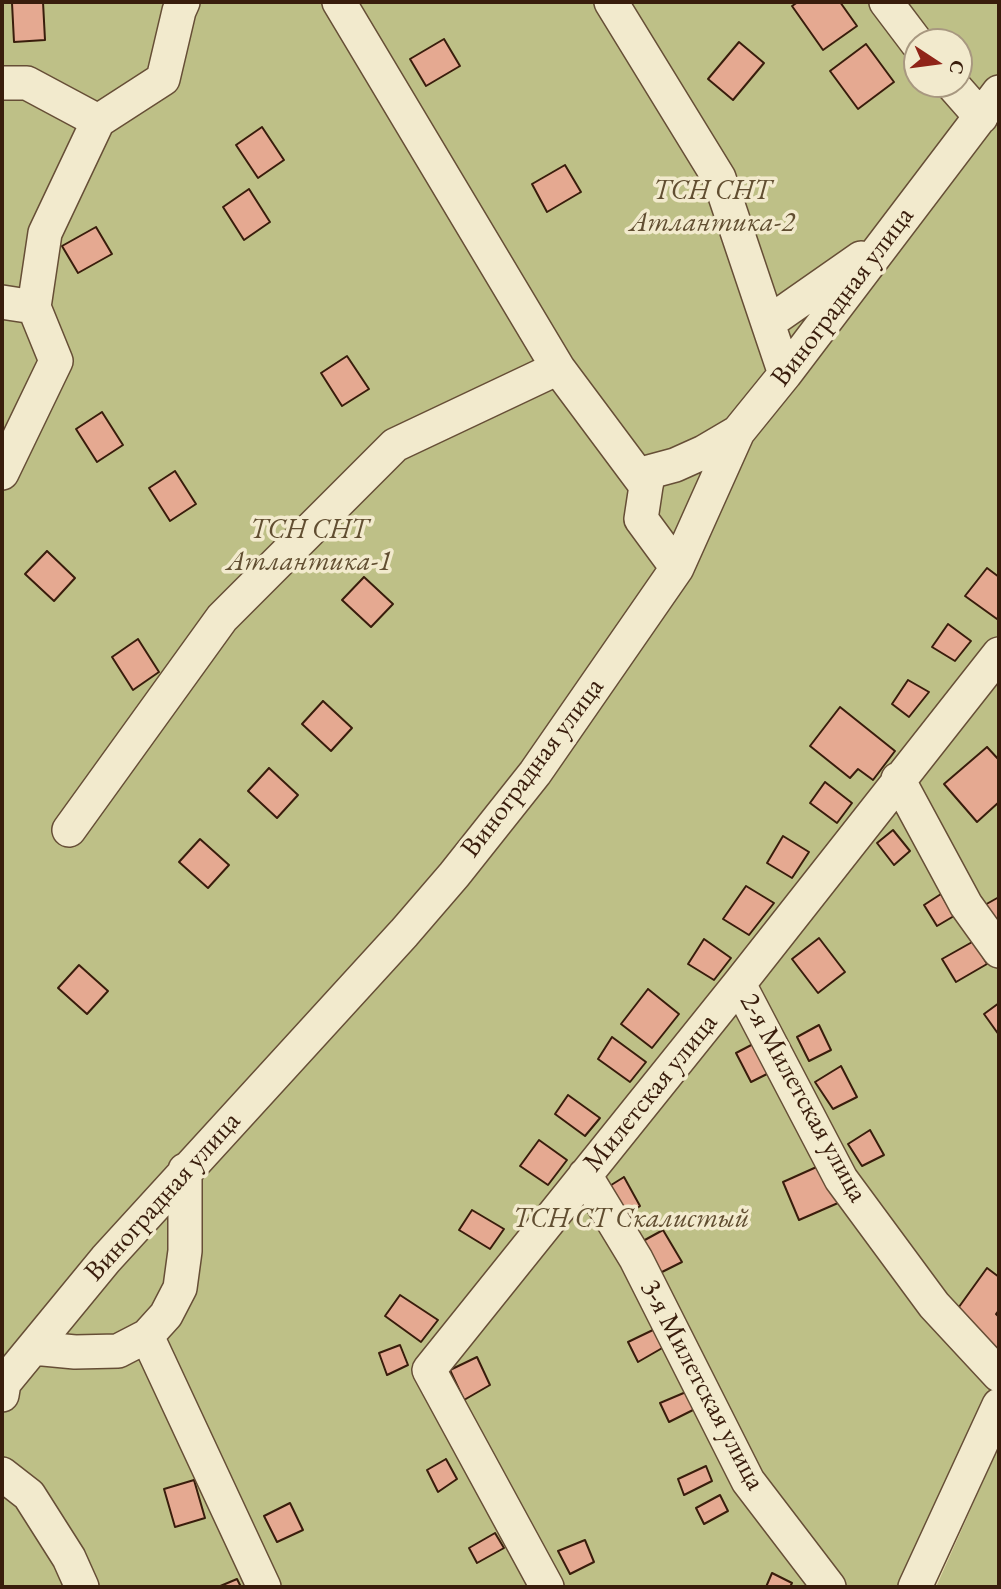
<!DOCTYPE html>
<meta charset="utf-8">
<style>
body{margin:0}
#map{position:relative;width:1001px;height:1589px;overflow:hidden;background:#ebdfb2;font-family:"EB Garamond",serif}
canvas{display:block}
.frame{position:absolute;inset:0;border:4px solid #391d0c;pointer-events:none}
.north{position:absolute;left:903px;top:28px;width:70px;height:70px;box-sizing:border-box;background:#f2eacd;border:2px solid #a89880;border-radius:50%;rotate:103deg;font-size:19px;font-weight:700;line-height:28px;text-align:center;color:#391d0c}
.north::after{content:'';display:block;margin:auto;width:24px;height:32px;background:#8f2418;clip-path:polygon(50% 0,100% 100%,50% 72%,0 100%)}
</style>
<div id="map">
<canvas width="1001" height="1589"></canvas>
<div class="frame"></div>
<div class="north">С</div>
</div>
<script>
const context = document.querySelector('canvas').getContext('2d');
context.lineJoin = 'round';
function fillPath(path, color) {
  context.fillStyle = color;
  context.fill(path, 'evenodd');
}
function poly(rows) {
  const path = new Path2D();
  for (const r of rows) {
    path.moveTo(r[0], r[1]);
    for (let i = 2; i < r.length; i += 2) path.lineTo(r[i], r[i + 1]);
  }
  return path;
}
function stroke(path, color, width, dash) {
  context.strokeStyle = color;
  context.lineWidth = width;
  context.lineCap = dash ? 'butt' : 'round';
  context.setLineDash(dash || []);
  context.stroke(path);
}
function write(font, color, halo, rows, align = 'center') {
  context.font = font + ' "EB Garamond",serif';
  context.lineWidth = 7;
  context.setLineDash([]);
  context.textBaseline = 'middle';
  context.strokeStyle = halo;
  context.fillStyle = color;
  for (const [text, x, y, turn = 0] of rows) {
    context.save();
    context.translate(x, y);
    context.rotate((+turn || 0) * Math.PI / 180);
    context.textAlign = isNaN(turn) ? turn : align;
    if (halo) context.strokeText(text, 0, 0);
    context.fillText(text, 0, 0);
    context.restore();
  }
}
fillPath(poly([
 [2,2,999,2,999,1406,918,1587,2,1587],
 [917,42,959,42,959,84,917,84],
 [999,1446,999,1587,936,1587]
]), '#bec087');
const building = poly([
 [19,2,43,2,45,40,14,42,12,3,19,2],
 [798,2,840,2,857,26,823,50,792,6,798,2],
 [444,39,460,66,426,86,410,59,444,39],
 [739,42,764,63,733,100,708,79,739,42],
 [866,44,894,82,858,109,830,71,866,44],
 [262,127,284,160,258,178,236,145,262,127],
 [565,165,581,192,547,212,532,184,565,165],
 [249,189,270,222,244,240,223,207,249,189],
 [96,227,112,254,78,273,62,246,96,227],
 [347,356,369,389,342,406,321,373,347,356],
 [102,412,123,445,97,462,76,429,102,412],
 [175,471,196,504,170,521,149,488,175,471],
 [47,551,75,578,54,601,25,574,47,551],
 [987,568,999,577,999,616,997,619,965,596,987,568],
 [364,577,393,604,371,627,342,600,364,577],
 [948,624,971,641,955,661,932,647,948,624],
 [138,639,159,672,133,690,112,657,138,639],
 [908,680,929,692,909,717,892,704,908,680],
 [323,701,352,728,331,751,302,724,323,701],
 [840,707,895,751,873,780,858,769,850,778,810,746,840,707],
 [987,747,999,760,999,802,977,822,944,784,987,747],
 [269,768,298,795,277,818,248,791,269,768],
 [825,782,852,803,837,823,810,803,825,782],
 [893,830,910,851,894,865,877,843,893,830],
 [783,836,809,852,792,878,767,863,783,836],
 [200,839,229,865,208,888,179,862,200,839],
 [746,886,774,903,749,935,723,919,746,886],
 [941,894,954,916,937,926,924,905,941,894],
 [999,897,999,931,983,906,999,897],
 [819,938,845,972,818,993,792,959,819,938],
 [704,939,731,958,714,980,688,964,704,939],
 [974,941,987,964,956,982,942,959,974,941],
 [79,965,108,991,87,1014,58,988,79,965],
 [648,989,679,1014,652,1048,621,1024,648,989],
 [999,1003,999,1035,984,1014,999,1003],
 [819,1025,831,1050,809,1061,797,1037,819,1025],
 [612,1037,646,1062,630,1082,598,1059,612,1037],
 [757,1042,773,1071,751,1082,736,1053,757,1042],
 [841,1066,857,1097,833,1109,815,1082,841,1066],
 [568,1095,600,1118,585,1136,555,1114,568,1095],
 [870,1130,884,1155,862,1166,848,1144,870,1130],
 [539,1140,567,1160,548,1185,520,1166,539,1140],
 [821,1165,838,1203,799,1220,783,1182,821,1165],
 [624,1177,640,1206,628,1215,608,1187,624,1177],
 [472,1210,504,1229,490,1249,459,1230,472,1210],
 [663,1230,682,1262,660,1273,643,1241,663,1230],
 [987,1268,999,1277,999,1310,996,1314,999,1317,999,1364,951,1318,987,1268],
 [400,1295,438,1320,421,1342,385,1316,400,1295],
 [655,1329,664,1347,638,1362,628,1342,655,1329],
 [400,1345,408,1365,387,1375,379,1353,400,1345],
 [477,1357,490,1385,464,1400,450,1370,477,1357],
 [686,1392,695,1409,669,1422,660,1403,686,1392],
 [446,1459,457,1479,438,1492,427,1470,446,1459],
 [706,1466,712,1481,684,1495,678,1479,706,1466],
 [194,1480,205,1518,175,1527,164,1489,194,1480],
 [720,1495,728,1511,704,1524,696,1508,720,1495],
 [290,1503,303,1530,277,1542,264,1516,290,1503],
 [495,1533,504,1548,477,1563,469,1548,495,1533],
 [585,1540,594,1562,570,1574,558,1551,585,1540],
 [772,1573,792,1583,790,1587,766,1587,772,1573],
 [237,1579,241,1587,218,1587,237,1579]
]);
fillPath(building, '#e5a991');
stroke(building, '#391d0c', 2);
const minor = poly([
 [339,2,558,368,646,486,641,519,677,568],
 [611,2,719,178,785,374],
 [886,2,917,43],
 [2,83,27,83,98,121],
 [952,84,981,117],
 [2,302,34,307],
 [768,323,861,258],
 [2,473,56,361,34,307,45,233,98,121,163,79,179,11,183,2],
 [646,486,649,472,675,465,704,452,738,432],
 [898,779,966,905,999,951],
 [69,830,222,618,395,445,558,368],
 [739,984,841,1179,934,1305,999,1375],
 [585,1175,636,1259,748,1481,829,1587],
 [147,1336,264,1587],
 [33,1348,75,1352,118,1351,147,1336,166,1315,180,1288,185,1251,185,1170],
 [2,1395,4,1383,106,1259,404,933,454,875,535,773,677,568,738,432,785,374,999,92],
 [2,1474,29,1495,69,1558,82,1587],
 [547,1587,429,1370,739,984,999,654],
 [915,1587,999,1405]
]);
stroke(minor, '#664e36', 36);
stroke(minor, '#f2eacd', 33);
write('italic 28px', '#614e31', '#f2eacd', [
 ["ТСН СНТ",712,191],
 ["Атлантика-2",712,223],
 ["ТСН СНТ",309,530],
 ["Атлантика-1",309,562],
 ["ТСН СТ Скалистый",631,1219]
]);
write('28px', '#391d0c', '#f2eacd', [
 ["Виноградная улица",843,297,-53],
 ["Виноградная улица",533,768,-53],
 ["Милетская улица",651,1093,-51],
 ["2-я Милетская улица",803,1098,61],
 ["Виноградная улица",163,1197,-48],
 ["3-я Милетская улица",702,1385,62]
]);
</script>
